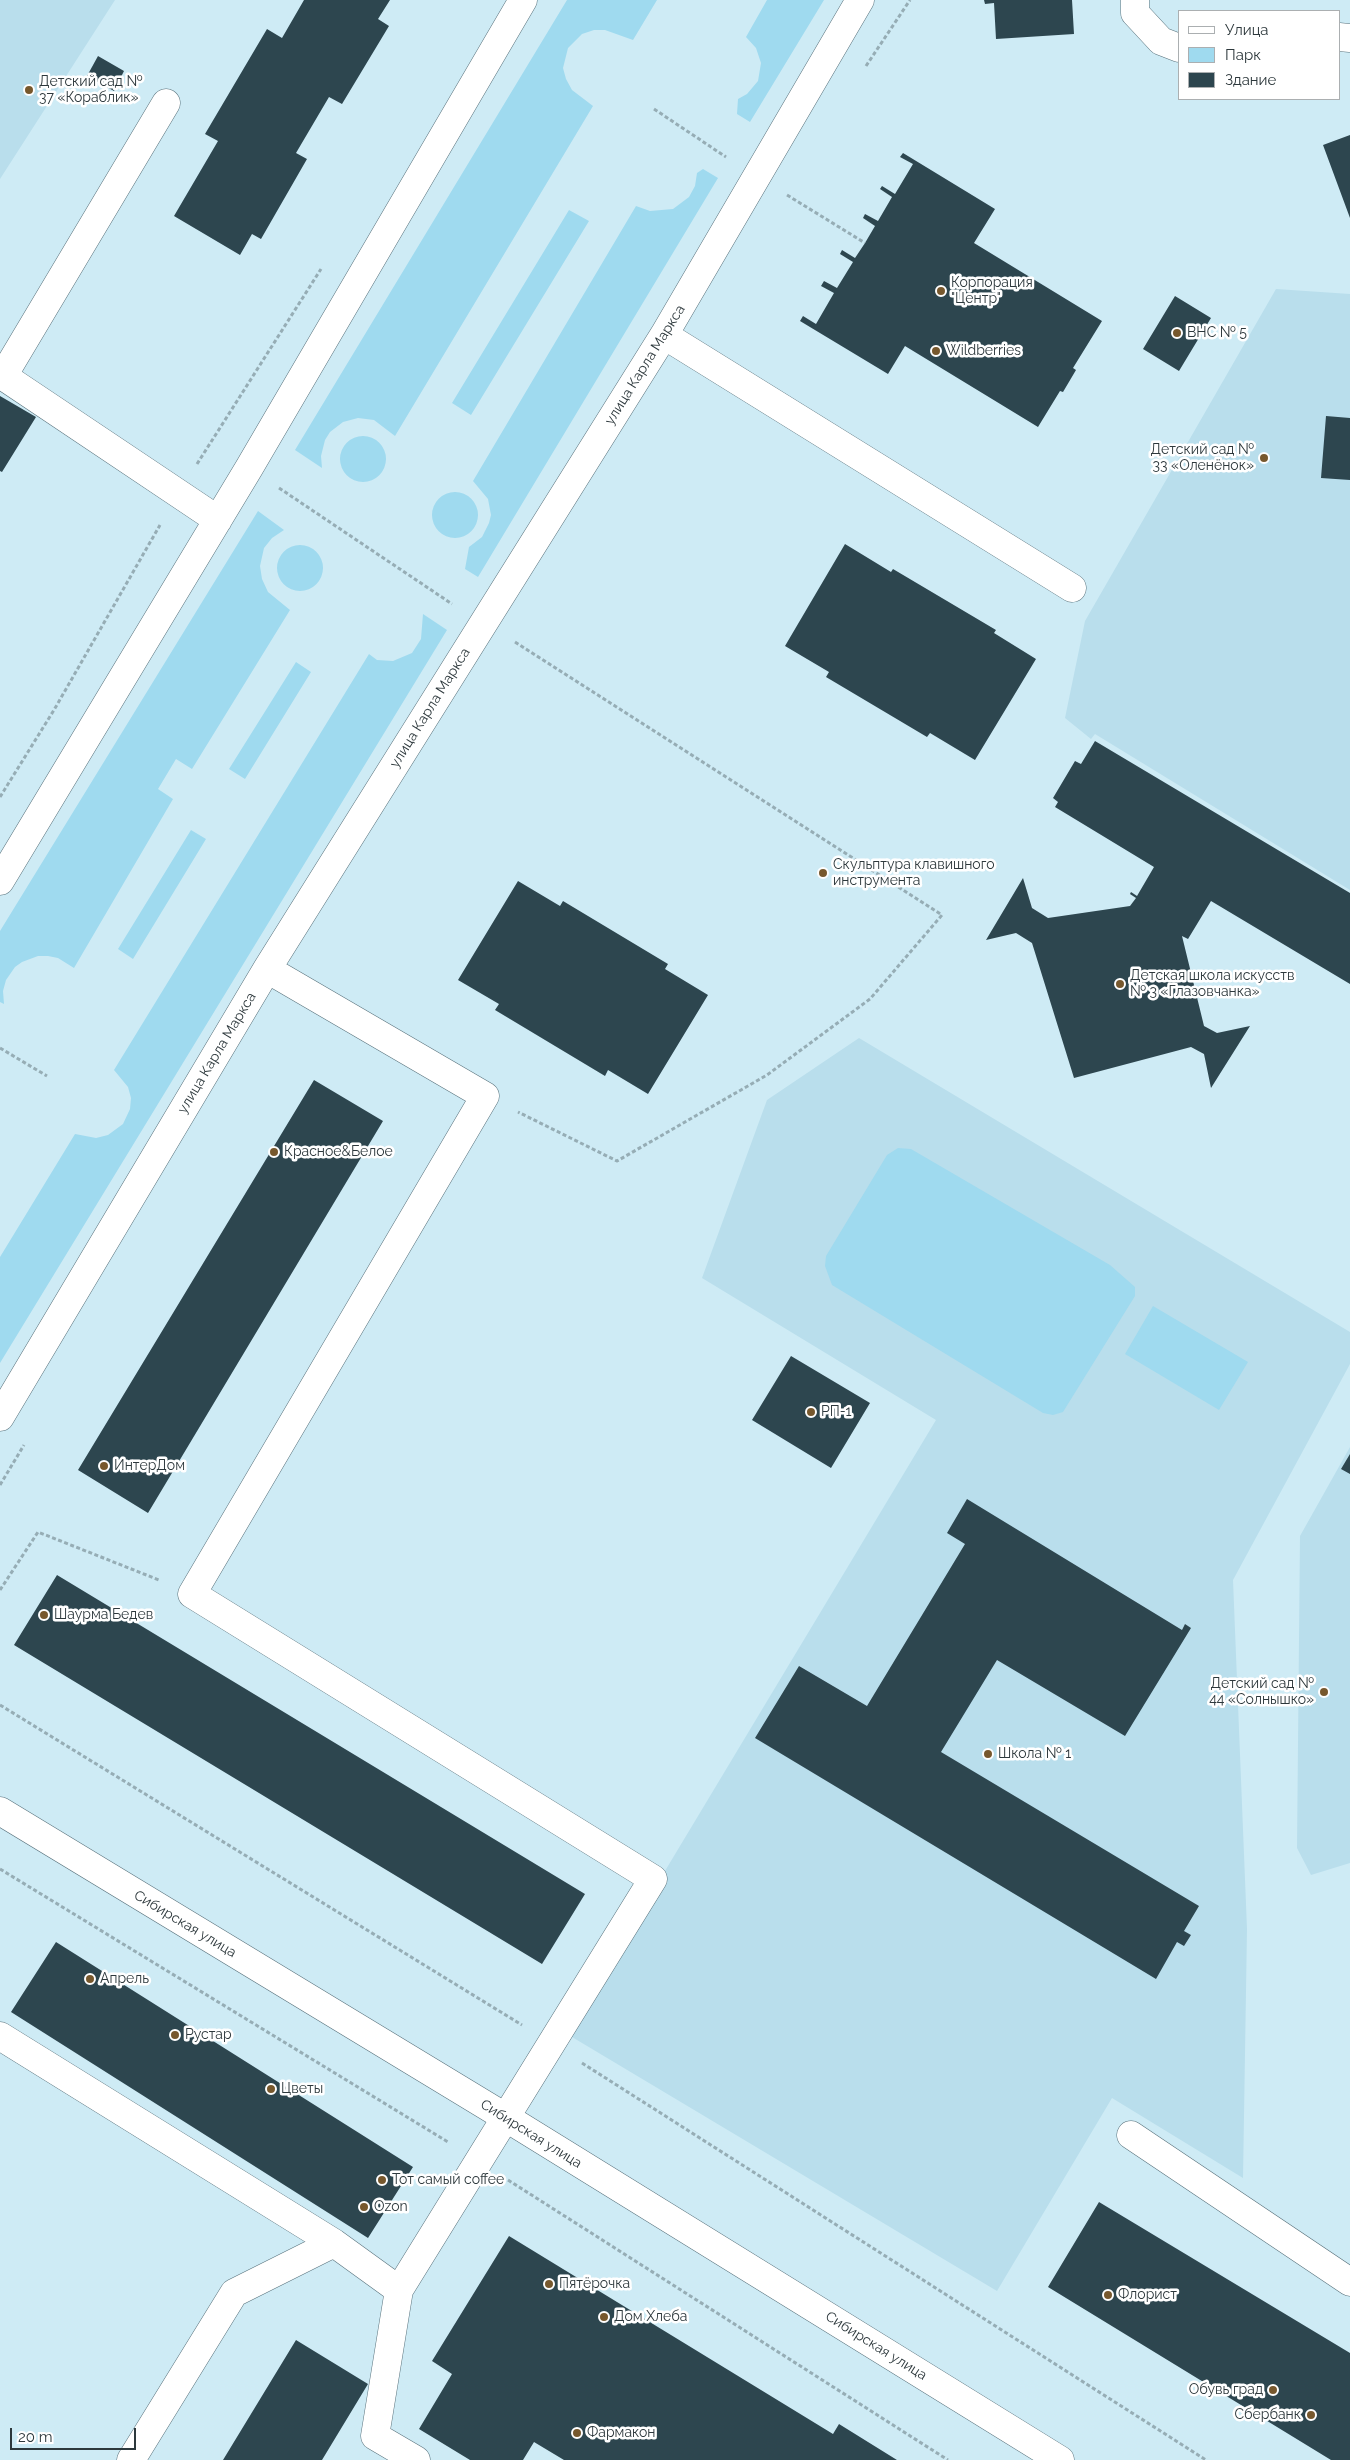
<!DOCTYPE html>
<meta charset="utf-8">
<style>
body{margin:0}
#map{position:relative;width:1350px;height:2460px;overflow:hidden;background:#ceebf5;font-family:Raleway,sans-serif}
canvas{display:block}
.legend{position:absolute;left:1178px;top:10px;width:162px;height:90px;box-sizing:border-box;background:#fff;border:1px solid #abafb1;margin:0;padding:6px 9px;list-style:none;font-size:15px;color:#2d383c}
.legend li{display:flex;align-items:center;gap:10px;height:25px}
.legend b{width:25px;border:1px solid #abafb1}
.scale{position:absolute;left:10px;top:2428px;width:126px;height:22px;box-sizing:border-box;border:2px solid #2d383c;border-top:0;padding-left:6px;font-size:15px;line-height:18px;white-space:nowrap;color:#2d383c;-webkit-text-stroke:4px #fff;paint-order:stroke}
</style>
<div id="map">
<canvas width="1350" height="2460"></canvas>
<ul class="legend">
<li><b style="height:6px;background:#fff"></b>Улица</li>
<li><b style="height:14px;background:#9fdaef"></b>Парк</li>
<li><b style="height:14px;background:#2d464f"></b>Здание</li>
</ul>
<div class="scale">20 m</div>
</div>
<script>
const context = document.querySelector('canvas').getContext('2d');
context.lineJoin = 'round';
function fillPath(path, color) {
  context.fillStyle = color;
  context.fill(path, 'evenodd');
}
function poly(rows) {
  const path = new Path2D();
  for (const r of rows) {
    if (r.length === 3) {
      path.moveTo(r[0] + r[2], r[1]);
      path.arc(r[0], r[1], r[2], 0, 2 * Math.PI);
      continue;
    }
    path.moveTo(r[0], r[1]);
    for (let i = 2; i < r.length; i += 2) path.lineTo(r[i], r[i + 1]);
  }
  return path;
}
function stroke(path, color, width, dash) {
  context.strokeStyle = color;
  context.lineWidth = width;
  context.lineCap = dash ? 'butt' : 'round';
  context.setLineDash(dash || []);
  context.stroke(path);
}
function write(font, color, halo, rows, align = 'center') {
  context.font = font + ' Raleway,sans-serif';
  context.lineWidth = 5;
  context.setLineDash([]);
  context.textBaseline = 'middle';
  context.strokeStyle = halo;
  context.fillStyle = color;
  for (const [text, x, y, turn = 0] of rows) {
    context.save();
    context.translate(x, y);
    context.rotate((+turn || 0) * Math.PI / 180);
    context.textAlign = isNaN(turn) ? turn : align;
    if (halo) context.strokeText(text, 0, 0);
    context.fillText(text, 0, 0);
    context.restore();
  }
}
fillPath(poly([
 [0,0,115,0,0,179],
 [1276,289,1350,294,1350,890,1095,734,1091,739,1065,718,1085,621],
 [859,1038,1350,1332,1350,1364,1233,1580,1247,1929,1243,2178,1112,2098,997,2291,567,2034,936,1420,702,1278,767,1100],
 [1350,1447,1350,1863,1311,1875,1297,1848,1300,1536]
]), '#b9deec');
fillPath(poly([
 [567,0,657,0,633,40,605,30,594,30,582,34,568,48,563,68,566,79,572,90,593,106,395,436,374,420,358,418,343,422,330,432,325,440,321,456,322,468,295,450],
 [767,0,824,0,750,122,737,114,738,99,747,94,758,81,761,63,756,48,746,37],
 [703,169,718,178,478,577,465,569,469,547,482,537,489,523,491,515,488,499,473,481,636,206,650,211,673,209,689,197,695,186,697,173],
 [569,210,589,221,471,415,452,403],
 [363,459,23],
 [455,515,23],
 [258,511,284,530,272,538,264,548,260,566,262,579,268,592,290,610,192,769,176,759,158,789,173,799,74,968,58,958,48,956,38,956,22,962,15,967,6,980,3,991,4,1004,0,1002,0,931],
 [300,568,23],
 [423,614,447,630,0,1363,0,1257,75,1134,96,1138,108,1135,123,1124,130,1109,131,1098,128,1087,114,1070,369,654,377,660,393,661,412,653,421,639],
 [296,662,311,672,245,779,229,769],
 [191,830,206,839,133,959,118,949],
 [898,1148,911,1149,1110,1265,1135,1287,1135,1296,1063,1412,1053,1415,1043,1413,832,1285,825,1266,826,1256,887,1155],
 [1153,1306,1248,1362,1219,1410,1125,1354]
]), '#9fdaef');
fillPath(poly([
 [304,0,390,0,378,19,389,26,342,104,329,97,296,153,307,159,261,239,252,234,240,255,174,216,218,141,205,134,267,29,282,38],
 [984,0,1072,0,1074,34,996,39,994,3,985,4],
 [98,56,124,71,114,91,87,76],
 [1350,135,1350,218,1323,145],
 [903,153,995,209,974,243,1102,321,1073,368,1076,370,1063,392,1060,391,1038,427,905,346,888,374,800,321,803,316,816,324,834,293,821,286,824,281,837,288,853,262,840,254,842,250,855,258,865,243,875,226,863,218,865,214,878,221,892,197,880,189,882,186,895,194,913,164,900,157],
 [1175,296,1211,318,1179,371,1143,349],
 [0,396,36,417,2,472,0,471],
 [1326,416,1350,418,1350,480,1321,478],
 [845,544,891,572,893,569,996,630,994,633,1036,659,975,760,930,733,927,737,826,677,829,672,785,646],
 [1095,741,1350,893,1350,984,1211,901,1188,939,1182,936,1204,1026,1217,1033,1250,1026,1211,1088,1204,1054,1191,1047,1074,1078,1032,943,1016,933,986,940,1023,878,1032,908,1048,918,1130,906,1136,898,1130,894,1131,892,1137,896,1154,867,1055,807,1058,802,1053,798,1075,761,1081,764],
 [518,881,560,906,563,901,668,964,665,969,708,995,648,1094,608,1070,605,1076,495,1010,499,1004,458,980],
 [314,1080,383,1121,148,1513,78,1470],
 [791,1356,870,1403,831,1468,752,1420],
 [1350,1454,1350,1474,1341,1469],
 [967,1499,1182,1630,1185,1624,1191,1628,1125,1736,997,1660,941,1752,1199,1906,1184,1931,1191,1935,1184,1946,1177,1942,1156,1979,755,1738,799,1666,867,1706,965,1544,947,1533],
 [57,1575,585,1894,542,1964,14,1645],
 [56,1942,413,2167,368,2238,11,2012],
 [1099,2202,1350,2353,1350,2460,1331,2460,1048,2287],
 [509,2236,833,2434,839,2424,897,2460,564,2460,534,2442,523,2460,470,2460,419,2429,452,2374,432,2361],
 [296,2340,368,2384,322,2460,223,2460]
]), '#2d464f');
const minor = poly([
 [1135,0,1135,13,1161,41,1179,48],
 [1339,37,1350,38],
 [166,103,3,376,218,520],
 [664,335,1072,588],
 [0,881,249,468,523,0],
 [0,1417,267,969,664,335,860,0],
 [0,2036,334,2243,399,2290,653,1879,192,1594,485,1096,267,969],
 [1131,2135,1350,2282],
 [399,2290,375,2436,416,2460],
 [131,2460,234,2293,334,2243]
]);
const major = poly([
 [0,1811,505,2117,1060,2460]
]);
stroke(minor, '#58717b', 29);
stroke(major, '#58717b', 29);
stroke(poly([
 [866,66,910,0],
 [654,109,726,157],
 [787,195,865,243],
 [197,464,321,269],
 [279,488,452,604],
 [515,642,942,915,870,999,767,1075,617,1161,518,1112],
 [0,797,54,710,160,525],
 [0,1048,47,1076],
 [0,1485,24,1445],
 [0,1590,38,1532,159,1580],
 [0,1705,522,2025],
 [0,1869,448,2142],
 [582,2063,1206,2460],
 [508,2180,948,2460]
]), '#96adb5', 3, [4, 2.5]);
stroke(minor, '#fff', 28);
stroke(major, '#fff', 28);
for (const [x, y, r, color] of [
 [29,90,5,"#77582d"],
 [941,291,5,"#77582d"],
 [1177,333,5,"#77582d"],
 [936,351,5,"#77582d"],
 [1264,458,5,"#77582d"],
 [823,873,5,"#77582d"],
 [1120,984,5,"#77582d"],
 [274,1152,5,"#77582d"],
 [811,1412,5,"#77582d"],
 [104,1466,5,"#77582d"],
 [44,1615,5,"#77582d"],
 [1324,1692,5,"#77582d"],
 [988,1754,5,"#77582d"],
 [90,1979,5,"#77582d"],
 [175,2035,5,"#77582d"],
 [271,2089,5,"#77582d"],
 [382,2180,5,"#77582d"],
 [364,2207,5,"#77582d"],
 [549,2284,5,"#77582d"],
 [1108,2295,5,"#77582d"],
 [604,2317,5,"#77582d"],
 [1273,2390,5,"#77582d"],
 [1311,2415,5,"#77582d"],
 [577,2433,5,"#77582d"]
]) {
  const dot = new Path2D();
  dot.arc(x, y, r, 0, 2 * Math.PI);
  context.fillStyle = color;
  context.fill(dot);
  stroke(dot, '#fff', 2);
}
write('14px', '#2d383c', '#fff', [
 ["Детский сад №",39,82],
 ["37 «Кораблик»",39,98],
 ["Корпорация",951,283],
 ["\"Центр\"",951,299],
 ["ВНС № 5",1187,333],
 ["Wildberries",946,351],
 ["Детский сад №",1254,450,"right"],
 ["33 «Оленёнок»",1254,466,"right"],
 ["Скульптура клавишного",833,865],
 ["инструмента",833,881],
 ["Детская школа искусств",1130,976],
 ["№ 3 «Глазовчанка»",1130,992],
 ["Красное&Белое",284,1152],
 ["РП-1",821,1412],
 ["ИнтерДом",114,1466],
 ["Шаурма Бедев",54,1615],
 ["Детский сад №",1314,1684,"right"],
 ["44 «Солнышко»",1314,1700,"right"],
 ["Школа № 1",998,1754],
 ["Апрель",100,1979],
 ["Рустар",185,2035],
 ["Цветы",281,2089],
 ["Тот самый coffee",392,2180],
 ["Ozon",374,2207],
 ["Пятёрочка",559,2284],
 ["Флорист",1118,2295],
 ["Дом Хлеба",614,2317],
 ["Обувь град",1263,2390,"right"],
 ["Сбербанк",1301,2415,"right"],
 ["Фармакон",587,2433]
], 'left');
write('14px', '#2d383c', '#fff', [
 ["улица Карла Маркса",645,365,-58],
 ["улица Карла Маркса",430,708,-58],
 ["улица Карла Маркса",217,1053,-59],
 ["Сибирская улица",185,1924,31],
 ["Сибирская улица",531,2134,32],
 ["Сибирская улица",876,2346,32]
]);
</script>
